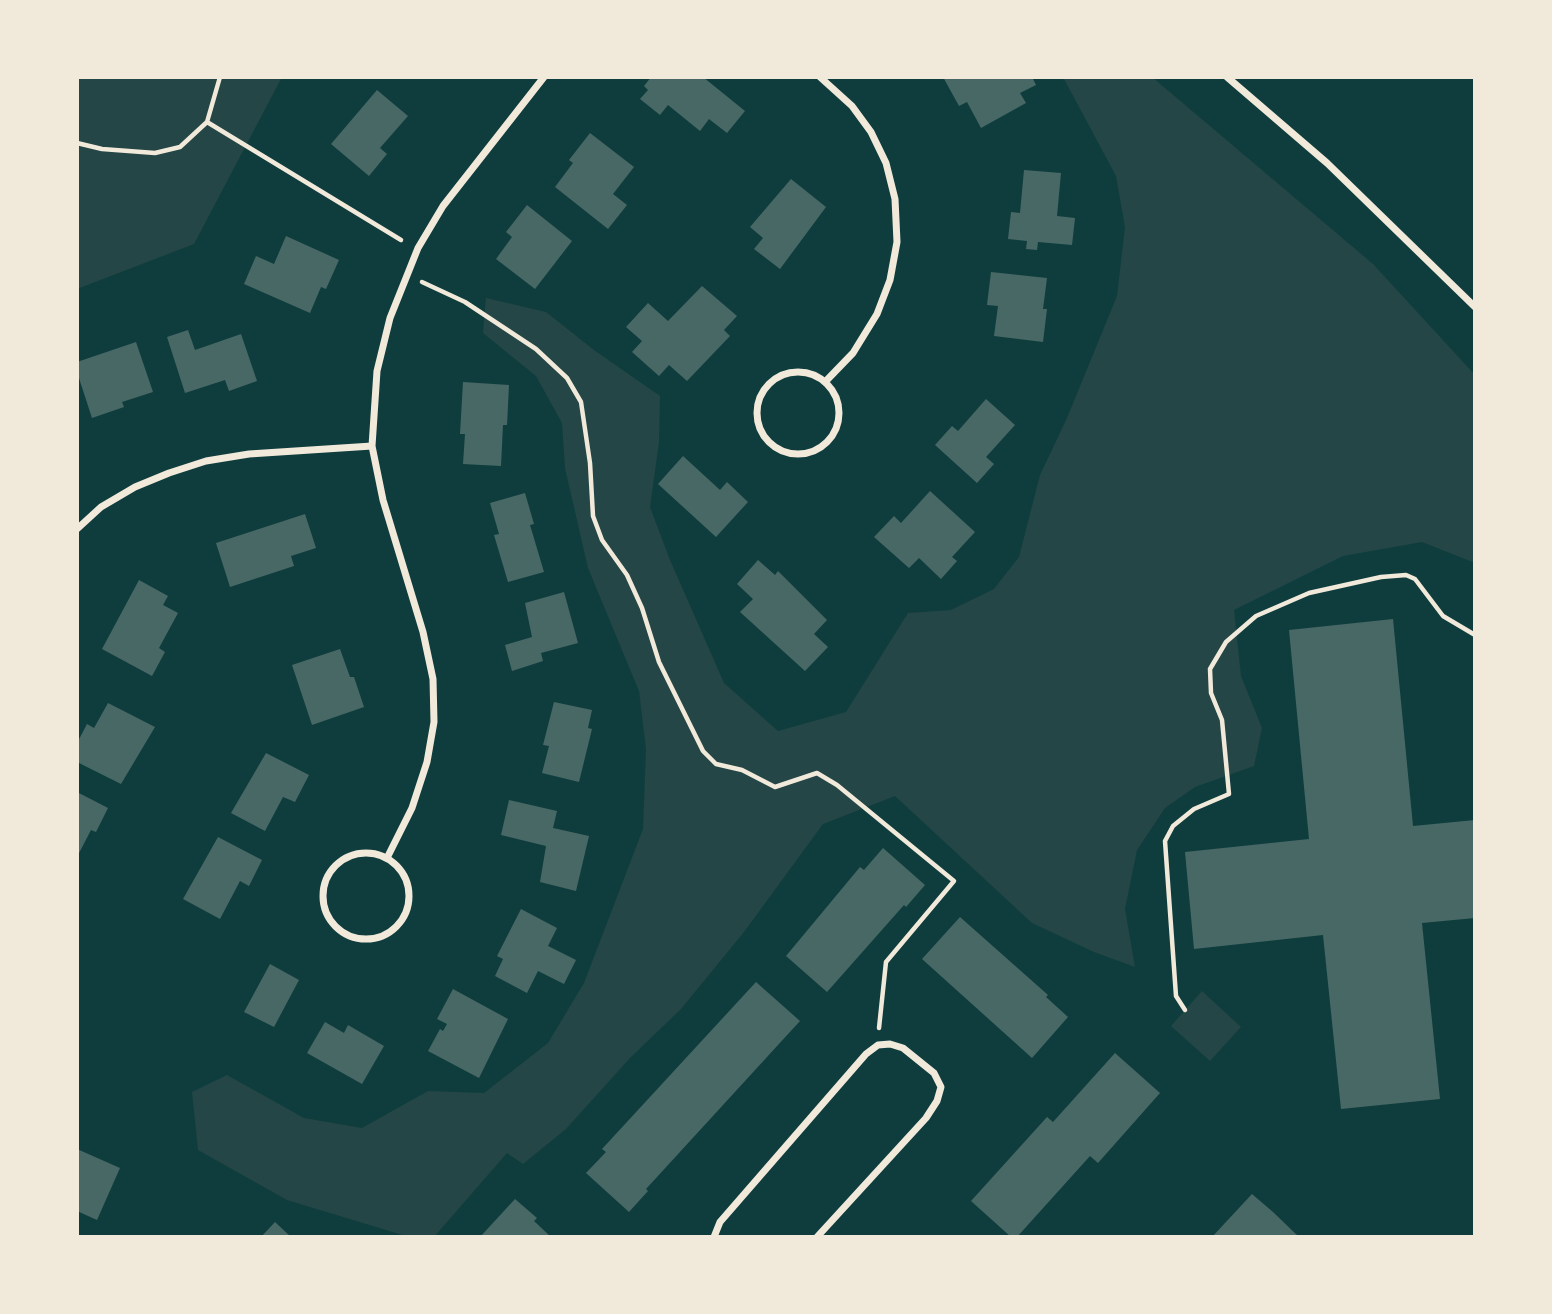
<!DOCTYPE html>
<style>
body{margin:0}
#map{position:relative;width:1552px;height:1314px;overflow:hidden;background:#0f3d3e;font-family:Bitter,serif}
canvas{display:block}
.frame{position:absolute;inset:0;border:79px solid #f1e9da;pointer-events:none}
</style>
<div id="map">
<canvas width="1552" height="1314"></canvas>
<div class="frame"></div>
</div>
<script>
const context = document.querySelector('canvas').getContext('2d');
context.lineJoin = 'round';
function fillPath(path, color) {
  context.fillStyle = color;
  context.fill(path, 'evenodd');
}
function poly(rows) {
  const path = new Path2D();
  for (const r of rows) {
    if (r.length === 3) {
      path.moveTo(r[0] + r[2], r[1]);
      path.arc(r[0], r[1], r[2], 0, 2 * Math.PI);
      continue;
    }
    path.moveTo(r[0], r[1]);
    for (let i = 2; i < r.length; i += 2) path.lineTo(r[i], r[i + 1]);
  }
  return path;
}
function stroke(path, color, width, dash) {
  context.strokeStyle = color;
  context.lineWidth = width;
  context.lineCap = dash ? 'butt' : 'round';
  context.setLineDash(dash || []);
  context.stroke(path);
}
fillPath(poly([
 [77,77,282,77,194,244,77,289],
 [1063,77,1152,77,1373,264,1475,375,1475,563,1422,542,1343,556,1234,610,1241,676,1262,728,1254,766,1195,787,1165,808,1137,850,1125,909,1135,967,1094,952,1032,923,895,796,823,824,744,932,681,1009,630,1058,566,1129,523,1164,507,1153,434,1237,409,1237,287,1200,198,1150,192,1092,227,1075,304,1118,362,1128,428,1091,484,1093,548,1043,584,983,643,829,646,749,639,691,588,568,565,468,562,423,536,376,483,333,486,298,546,312,594,350,660,396,659,442,650,507,670,560,724,683,778,731,846,712,908,613,951,610,994,589,1019,557,1040,475,1067,418,1117,296,1125,227,1116,176],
 [1202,991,1241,1027,1210,1061,1171,1026]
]), '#244646');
fillPath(poly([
 [651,77,703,77,745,111,727,133,709,119,700,131,668,105,660,115,640,99,648,90,644,86],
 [943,77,1032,77,1036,85,1020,93,1026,103,981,128,967,102,959,106],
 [377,90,408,116,380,148,387,154,369,176,331,144],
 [590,133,634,167,613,194,627,205,608,229,555,187,573,163,569,160],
 [1024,170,1061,173,1057,216,1075,218,1072,245,1038,242,1037,250,1026,249,1027,241,1008,239,1011,212,1020,213],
 [791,179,826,207,780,269,754,249,763,238,750,227],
 [527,205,572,241,535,289,496,259,512,237,506,232],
 [286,236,339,260,326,289,321,287,310,313,244,284,256,256,274,264],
 [991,272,1047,278,1043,309,1047,309,1043,342,994,336,998,306,987,305],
 [702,286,737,316,724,330,730,336,687,381,669,365,659,376,632,352,642,341,626,327,648,303,668,321],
 [188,330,195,350,241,334,257,381,229,391,225,380,185,393,167,337],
 [136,342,153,392,122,402,124,407,92,418,77,372,77,362],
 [463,382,509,385,507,425,503,425,501,466,463,464,465,434,460,434],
 [986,399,1015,425,986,457,994,464,977,483,935,445,952,426,958,431],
 [683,456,720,490,727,482,748,502,716,537,658,484],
 [930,491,975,532,952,557,957,561,941,579,919,558,909,568,874,537,894,516,901,523],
 [525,493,534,524,530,525,544,572,508,582,494,535,499,534,490,503],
 [305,514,316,548,291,556,294,566,230,587,216,543],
 [758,560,775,575,778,571,827,620,814,634,828,647,805,671,740,612,753,599,737,584],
 [139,580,168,596,163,605,178,613,159,648,165,652,152,676,102,649],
 [564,592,578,643,541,653,543,661,512,671,505,645,532,637,525,603],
 [1393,619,1413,826,1475,820,1475,918,1422,923,1440,1099,1341,1109,1323,935,1194,949,1185,852,1309,839,1289,630],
 [340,649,350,677,354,677,364,707,312,725,292,665],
 [554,702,592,710,588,728,592,729,579,782,542,773,549,746,543,745],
 [108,703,155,727,121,784,77,762,77,743,87,724,94,728],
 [266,753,309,775,295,802,283,797,265,831,231,813],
 [77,792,108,808,96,832,91,830,77,857],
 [509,800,557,811,553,828,589,836,576,891,540,882,546,846,501,835],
 [218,837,262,860,249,886,240,881,220,919,183,899],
 [883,848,925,885,906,907,904,905,827,992,786,956,860,867,864,870],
 [521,909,557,928,548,946,576,960,564,984,538,971,527,993,495,976,503,959,497,956],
 [960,917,1048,995,1046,997,1068,1017,1032,1058,922,959],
 [270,964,299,980,274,1027,244,1012],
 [756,982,800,1021,646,1189,648,1191,629,1212,586,1173,606,1152,602,1149],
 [453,989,508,1019,479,1078,428,1051,440,1029,443,1031,447,1024,437,1019],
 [325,1022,344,1033,348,1025,384,1046,362,1084,307,1053],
 [1115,1053,1160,1093,1098,1163,1090,1156,1017,1237,1011,1237,971,1201,1047,1117,1053,1122],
 [77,1149,120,1168,97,1220,77,1211],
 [1252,1194,1273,1212,1299,1237,1212,1237],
 [515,1199,537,1218,534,1221,551,1237,480,1237],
 [275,1222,291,1237,261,1237]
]), '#486865');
stroke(poly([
 [207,122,401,240],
 [77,143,102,149,155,153,180,147,207,122,220,77],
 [422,282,465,302,536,349,567,378,581,402,590,463,593,516,602,540,627,575,642,608,659,662,703,751,716,764,742,770,775,787,817,773,837,785,954,881,886,962,879,1028],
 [1185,1010,1176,996,1165,841,1173,826,1194,809,1229,794,1222,720,1211,693,1210,669,1226,642,1256,616,1309,593,1381,577,1406,575,1415,579,1443,616,1475,635]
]), '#f1e9da', 4.5);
stroke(poly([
 [820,77,852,106,871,132,886,163,895,199,897,242,890,280,877,314,853,353,825,382],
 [1227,77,1327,163,1475,307],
 [798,413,41],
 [77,529,101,507,135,487,169,473,206,461,249,454,372,446],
 [366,896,43],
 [387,858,412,808,427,762,434,722,433,679,423,632,383,500,372,446,377,371,390,318,418,248,443,206,544,77],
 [714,1237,720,1222,866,1054,878,1045,890,1044,903,1048,934,1073,941,1087,937,1101,926,1118,817,1237]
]), '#f1e9da', 7);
</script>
